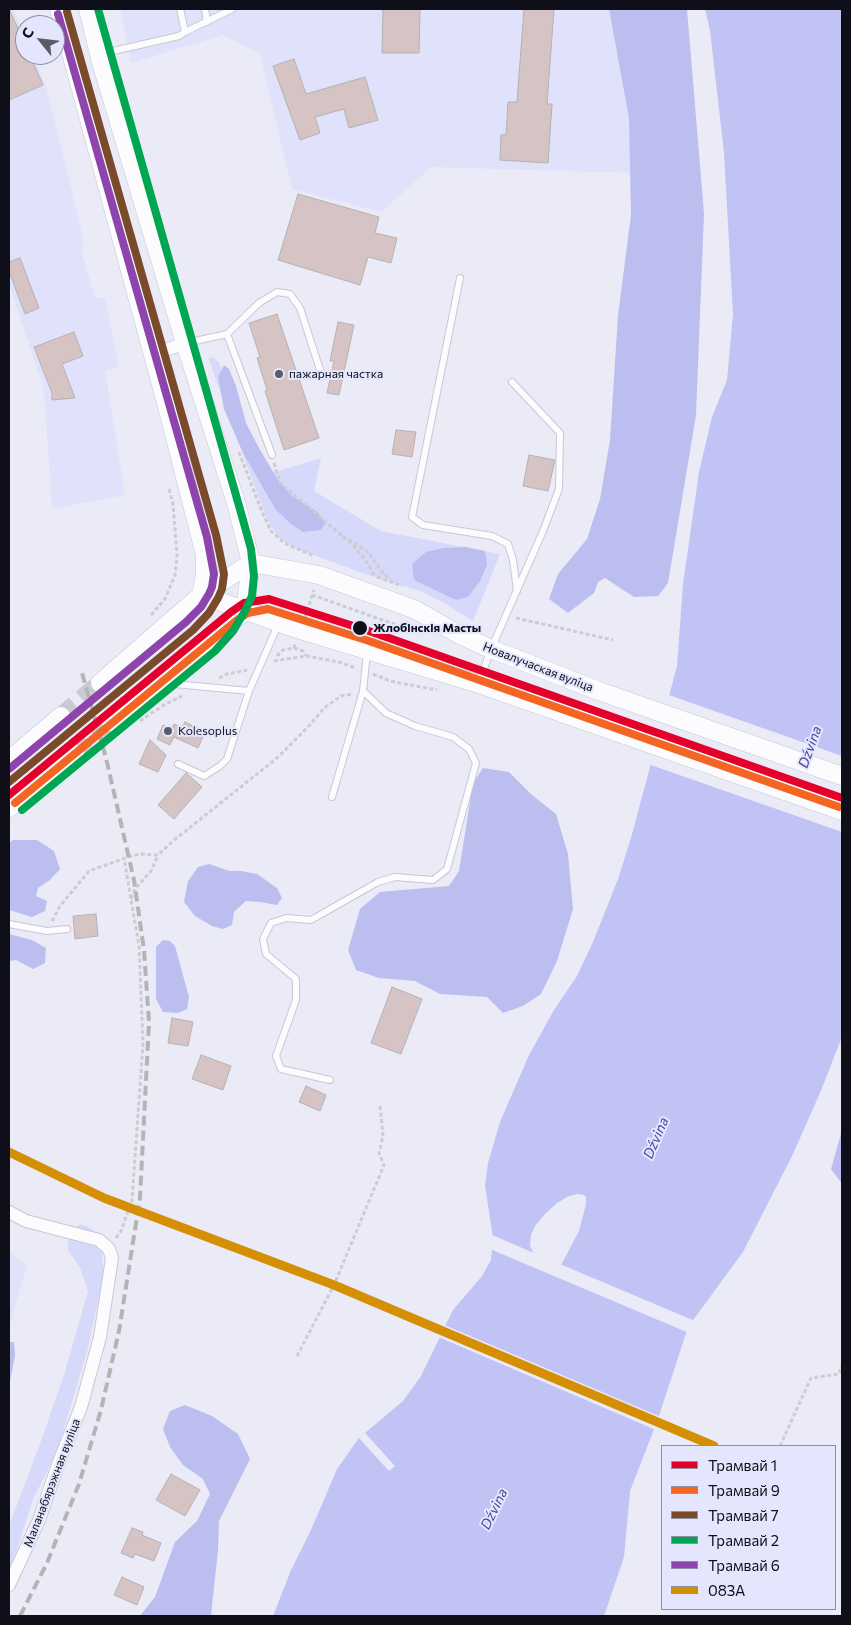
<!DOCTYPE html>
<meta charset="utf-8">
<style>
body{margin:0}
#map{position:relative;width:851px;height:1625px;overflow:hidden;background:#eaebf7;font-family:Commissioner,sans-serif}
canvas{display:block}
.frame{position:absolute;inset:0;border:10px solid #0e0f18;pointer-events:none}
.legend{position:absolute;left:661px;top:1445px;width:175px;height:165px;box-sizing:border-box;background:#e4e6fd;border:1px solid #8e90a1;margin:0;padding:6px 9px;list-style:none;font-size:15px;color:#0e0f18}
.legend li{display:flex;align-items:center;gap:10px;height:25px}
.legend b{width:25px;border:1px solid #8e90a1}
.north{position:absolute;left:15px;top:15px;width:50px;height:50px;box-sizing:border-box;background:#e4e6fd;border:1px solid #8e90a1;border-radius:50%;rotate:299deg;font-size:14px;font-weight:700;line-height:20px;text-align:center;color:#0e0f18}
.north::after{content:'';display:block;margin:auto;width:18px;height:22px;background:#5b5c66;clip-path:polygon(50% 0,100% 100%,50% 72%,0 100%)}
</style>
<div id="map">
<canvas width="851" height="1625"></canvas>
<div class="frame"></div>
<ul class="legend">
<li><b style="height:6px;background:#e4002b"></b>Трамвай 1</li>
<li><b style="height:6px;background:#f26522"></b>Трамвай 9</li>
<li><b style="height:6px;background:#7a4b2a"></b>Трамвай 7</li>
<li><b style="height:6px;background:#00a651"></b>Трамвай 2</li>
<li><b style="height:6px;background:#8e44ad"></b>Трамвай 6</li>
<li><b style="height:6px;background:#d48f04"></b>083А</li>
</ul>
<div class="north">С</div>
</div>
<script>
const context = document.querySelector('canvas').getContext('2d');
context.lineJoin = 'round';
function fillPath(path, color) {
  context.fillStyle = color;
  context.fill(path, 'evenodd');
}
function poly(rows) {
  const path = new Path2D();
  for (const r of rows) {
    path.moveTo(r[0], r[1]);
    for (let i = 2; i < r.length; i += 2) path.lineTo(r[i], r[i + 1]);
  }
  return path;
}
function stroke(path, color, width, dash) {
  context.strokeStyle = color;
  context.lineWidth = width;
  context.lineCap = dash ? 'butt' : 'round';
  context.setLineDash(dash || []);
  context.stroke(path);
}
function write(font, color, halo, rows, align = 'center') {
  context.font = font + ' Commissioner,sans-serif';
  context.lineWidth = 4;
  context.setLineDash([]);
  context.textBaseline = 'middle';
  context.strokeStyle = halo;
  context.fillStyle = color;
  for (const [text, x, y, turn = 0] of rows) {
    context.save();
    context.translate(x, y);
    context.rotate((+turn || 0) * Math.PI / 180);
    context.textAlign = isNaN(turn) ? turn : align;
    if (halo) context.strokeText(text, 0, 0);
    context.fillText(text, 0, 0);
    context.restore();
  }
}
fillPath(poly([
 [9,9,13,9,25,36,25,55,33,55,46,86,84,241,81,250,95,298,105,298,119,367,105,371,125,495,52,509,44,389,9,284],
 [120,9,611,9,631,115,636,173,432,167,381,212,292,189,260,54,223,35,131,63],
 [9,1252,27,1265,9,1327]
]), '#e0e1fa');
fillPath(poly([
 [213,357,219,363,262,476,321,458,314,491,381,531,500,554,473,621,439,600,420,591,368,575,300,550,285,542,278,537,267,520,215,377,209,359],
 [80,1224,91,1228,101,1247,104,1274,87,1352,57,1452,33,1499,16,1552,9,1568,9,1526,41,1441,64,1375,88,1291,80,1268,68,1250,68,1235]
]), '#d7d9fa');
fillPath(poly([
 [609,9,687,9,704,214,696,415,668,583,658,596,634,597,605,578,598,582,594,593,568,613,549,599,558,574,587,539,600,499,610,440,618,315,631,215,629,118],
 [224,365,229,369,236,386,246,423,259,448,278,480,293,497,318,512,325,523,321,530,303,532,291,524,276,510,243,453,224,409,218,377],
 [466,547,485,551,487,565,480,581,468,597,456,600,414,580,412,564,426,552,443,548],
 [483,768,509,772,532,795,556,814,568,854,573,909,557,961,541,994,523,1006,503,1013,487,997,440,994,415,981,379,978,356,970,348,950,360,909,380,892,449,886,459,871,473,783],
 [13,840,37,840,54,851,60,869,50,880,38,888,36,896,47,901,45,911,32,917,9,910,9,843],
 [209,864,230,871,241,871,257,874,277,888,282,898,277,905,260,902,246,901,234,912,232,925,223,929,212,926,195,916,184,902,188,881,198,867],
 [9,934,32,940,46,948,45,963,33,969,16,960,9,961],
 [163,940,170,941,175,946,189,997,187,1009,178,1013,163,1012,156,999,156,947],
 [842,1130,842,1184,831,1169],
 [9,1342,14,1342,15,1356,9,1386],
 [185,1405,212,1416,238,1434,250,1459,219,1521,218,1550,211,1616,140,1616,155,1597,175,1542,197,1521,210,1494,203,1479,183,1465,170,1447,163,1429,170,1411]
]), '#bdbef0');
fillPath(poly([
 [705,9,842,9,842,1037,820,1093,792,1156,743,1252,688,1327,658,1419,630,1491,624,1557,604,1616,273,1616,291,1570,311,1530,337,1469,359,1438,403,1401,421,1376,453,1310,482,1276,491,1260,493,1238,485,1185,488,1163,500,1122,529,1055,554,1010,577,976,593,942,618,879,631,838,677,666,683,584,699,472,712,417,727,380,733,314,724,153,710,30],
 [578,1194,584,1195,586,1197,586,1204,579,1231,559,1269,547,1268,533,1253,530,1245,531,1235,535,1226,545,1214,557,1203,569,1196]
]), '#c1c3f5');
fillPath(poly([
 [666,694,842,756,842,832,648,764],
 [490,1234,536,1254,541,1260,548,1265,558,1267,560,1264,695,1321,689,1333,490,1249],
 [442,1324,661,1417,656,1430,436,1336],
 [365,1433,395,1466,389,1471,359,1438]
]), '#eaebf7');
const building = poly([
 [9,9,25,44,25,55,30,55,43,85,9,100,9,9],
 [383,9,420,9,419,53,382,53,383,9],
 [524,9,554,9,547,104,552,104,548,163,500,160,501,135,506,135,508,102,517,102,524,9],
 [294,59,306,94,365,77,378,120,349,128,344,109,315,117,320,133,300,140,273,66,294,59],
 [298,194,379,217,375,233,397,238,391,263,368,257,360,285,278,260,298,194],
 [20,258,39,308,25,314,9,271,9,262,20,258],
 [277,314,319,438,284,450,265,391,267,390,257,358,260,357,249,323,277,314],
 [338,322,354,325,339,395,327,393,334,361,330,361,338,322],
 [74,332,83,356,62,364,75,398,52,400,52,393,34,347,74,332],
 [396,430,416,432,412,457,392,454,396,430],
 [529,455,555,460,548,491,523,486,529,455],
 [185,722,205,732,198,748,174,737,170,745,157,739,163,725,172,729,174,724,182,728,185,722],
 [150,740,166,755,158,772,139,764,150,740],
 [186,773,202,787,174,819,158,805,186,773],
 [96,914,98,936,75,939,73,916,96,914],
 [392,987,422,999,401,1054,371,1043,392,987],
 [172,1018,193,1022,188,1046,168,1043,172,1018],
 [201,1055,231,1066,223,1090,192,1079,201,1055],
 [306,1086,326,1095,320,1111,299,1102,306,1086],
 [171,1474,200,1490,185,1516,156,1500,171,1474],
 [132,1528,143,1532,142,1535,161,1543,154,1561,135,1554,133,1558,121,1553,132,1528],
 [122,1577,144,1587,137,1605,114,1595,122,1577]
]);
fillPath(building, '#d5c4c3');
stroke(building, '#b6b1b4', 1);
stroke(poly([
 [61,716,100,683],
 [75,754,111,722]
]), '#c9cad6', 18, [18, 9]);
const service = poly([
 [205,9,207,22],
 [185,32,232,9],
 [100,54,179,36,185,32,180,9],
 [460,278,412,517,423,525,492,536,508,544,513,560,517,591],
 [227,334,259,303,277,292,290,294,300,308,322,376],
 [186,343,227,334,272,455],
 [164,683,249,691],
 [479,683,491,649,543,531,559,489,560,433,512,382],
 [178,764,204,776,220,766,227,759,249,691,278,625],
 [332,797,363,691,367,653],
 [9,924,47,931,67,929],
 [330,1080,281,1069,276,1056,296,1000,296,979,266,954,263,939,271,923,286,918,311,920,378,882,395,877,433,880,447,869,476,763,469,749,453,737,415,726,386,713,363,691]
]);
const minor = poly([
 [152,355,185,343],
 [9,1212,26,1221,99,1240,109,1249,112,1258,100,1337,81,1407,59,1462,39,1520,9,1585]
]);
const secondary = poly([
 [59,9,166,403,205,555,205,575,201,595],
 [88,9,100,59,185,343,237,506,251,563,245,611,111,722],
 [201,595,300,630,479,684,842,811],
 [100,683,201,595,251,563,319,575,397,603,416,610,460,635,491,649,599,691,842,776],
 [9,760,61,716],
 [9,808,75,754]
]);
stroke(service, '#c7c8d3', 8);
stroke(minor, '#c7c8d3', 14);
stroke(secondary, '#c7c8d3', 19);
stroke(poly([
 [239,452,262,512,271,531,284,543,314,556],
 [274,463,280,483,354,546,369,565,374,576],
 [343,536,368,552,382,572,391,580],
 [377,577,402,586],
 [312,595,422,634],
 [151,615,165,599,175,575,177,556,173,504,169,489],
 [305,617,314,590],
 [516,618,613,640],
 [294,648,303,651,306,656],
 [277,656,283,650,294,648,295,644],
 [274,661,306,656,339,662,356,668],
 [373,674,390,681,437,690],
 [219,678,227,674,247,670],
 [140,721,164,705,182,696],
 [131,899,135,889,151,871,158,855],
 [52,921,60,906,89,871,128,857,140,854,158,855,173,841,277,758,308,727,324,708,341,696,352,694],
 [116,1238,121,1231,132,1200,143,1044,139,946,124,858],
 [297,1356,334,1285,384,1165,379,1153,383,1136,380,1106],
 [780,1446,811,1378,839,1374,842,1365]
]), '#cccdd0', 3, [4, 2.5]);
stroke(service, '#fcfcfe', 6);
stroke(minor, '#fcfcfe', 12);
stroke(secondary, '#fcfcfe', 18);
stroke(poly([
 [20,1616,47,1563,79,1484,101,1410,119,1331,140,1198,149,1022,144,950,134,880,106,758,82,673]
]), '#b4b4b6', 4, [10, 5]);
stroke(poly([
 [9,1152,104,1198,334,1285,714,1446]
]), '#d48f04', 9);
stroke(poly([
 [9,795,231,612,244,603,269,599,372,632,842,798]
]), '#e4002b', 8);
stroke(poly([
 [15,803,237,620,248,613,268,609,369,641,839,807]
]), '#f26522', 8);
stroke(poly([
 [9,782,193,630,209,613,218,598,222,589,224,574,216,535,67,12]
]), '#7a4b2a', 8);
stroke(poly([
 [22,810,215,651,233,631,245,611,252,596,254,576,251,549,245,527,98,9]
]), '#00a651', 8);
stroke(poly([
 [9,769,186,622,201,607,209,594,212,587,214,574,207,537,58,14]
]), '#8e44ad', 8);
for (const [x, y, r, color] of [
 [279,374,5,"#5b5c66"],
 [360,628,8,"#0e0f18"],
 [168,731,5,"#5b5c66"]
]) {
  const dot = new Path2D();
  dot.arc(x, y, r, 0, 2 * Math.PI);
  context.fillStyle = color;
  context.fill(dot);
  stroke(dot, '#e4e6fd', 2);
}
write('12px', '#0e0f18', '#e4e6fd', [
 ["пажарная частка",289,374],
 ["Kolesoplus",178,731]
], 'left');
write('bold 12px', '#0e0f18', '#e4e6fd', [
 ["Жлобінскія Масты",373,628]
], 'left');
write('12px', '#0e0f18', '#e4e6fd', [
 ["Новалучаская вуліца",538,667,21],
 ["Маланабярэжная вуліца",52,1483,-69]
]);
write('italic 14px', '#4b44a2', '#e4e6fd', [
 ["Dźvina",810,747,-70],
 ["Dźvina",656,1138,-67],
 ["Dźvina",494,1509,-64]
]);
</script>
